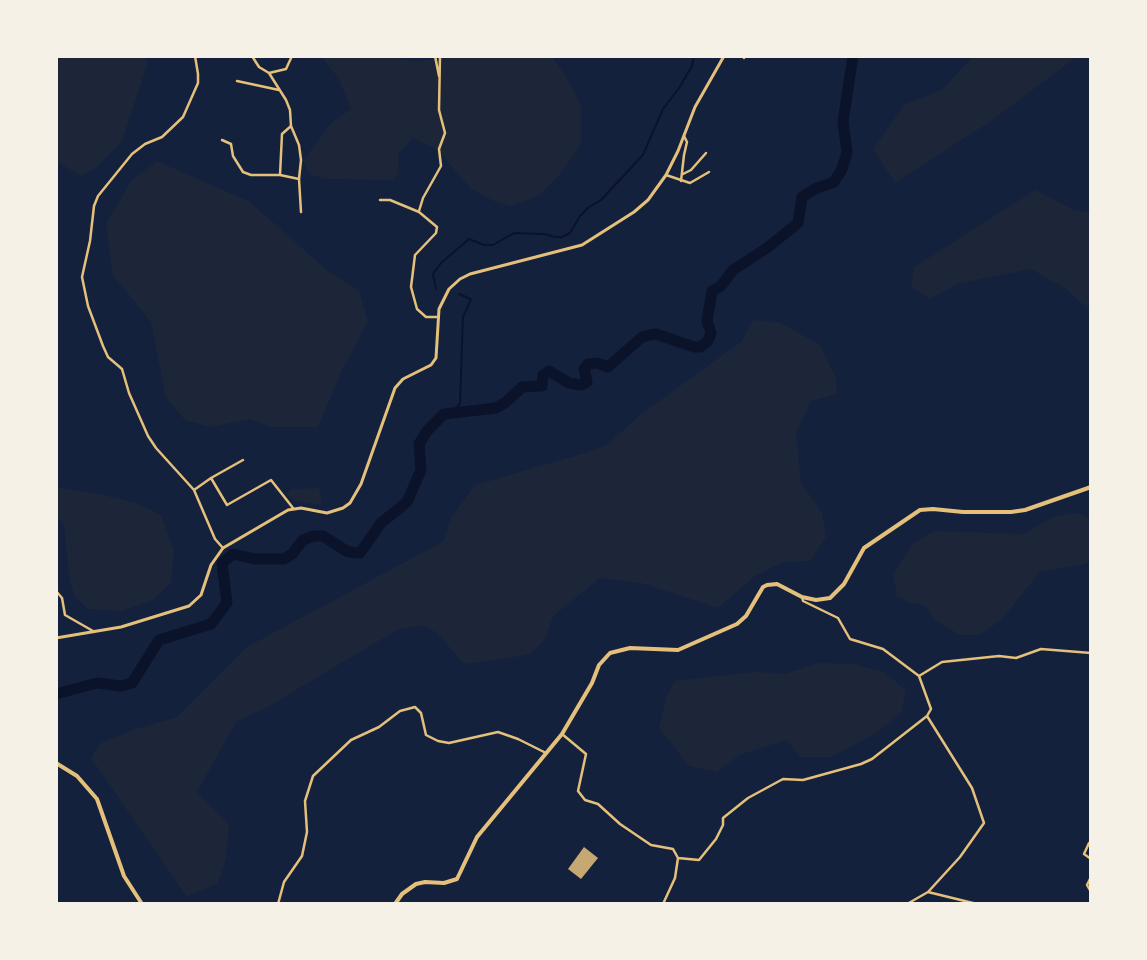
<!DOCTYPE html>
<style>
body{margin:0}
#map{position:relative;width:1147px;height:960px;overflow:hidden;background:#14213d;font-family:"Zilla Slab",serif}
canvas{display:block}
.frame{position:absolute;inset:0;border:58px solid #f6f1e7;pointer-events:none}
</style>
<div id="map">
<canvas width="1147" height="960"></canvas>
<div class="frame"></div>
</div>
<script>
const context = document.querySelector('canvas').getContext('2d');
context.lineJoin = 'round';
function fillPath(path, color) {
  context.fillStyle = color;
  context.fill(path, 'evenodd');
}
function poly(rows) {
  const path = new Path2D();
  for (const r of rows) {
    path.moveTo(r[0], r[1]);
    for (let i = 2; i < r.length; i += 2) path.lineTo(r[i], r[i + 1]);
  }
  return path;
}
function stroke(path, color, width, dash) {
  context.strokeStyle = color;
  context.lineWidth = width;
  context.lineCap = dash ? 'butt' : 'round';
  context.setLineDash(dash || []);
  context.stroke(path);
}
fillPath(poly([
 [56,56,143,56,148,62,122,141,95,169,81,176,56,161],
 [321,56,389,56,416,62,450,56,552,56,568,80,581,105,581,144,559,175,538,196,511,206,494,201,471,189,438,150,413,138,398,155,399,173,393,180,327,179,310,175,303,161,331,123,351,109,339,79],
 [973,56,1078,56,991,121,895,183,873,149,904,105,942,90],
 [157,161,250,202,329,272,359,291,368,322,343,368,318,427,271,427,250,419,210,427,185,420,166,398,151,322,113,275,106,224,132,180],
 [1035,190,1074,210,1091,213,1091,312,1065,288,1031,269,957,284,930,299,911,287,914,267],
 [753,320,781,323,820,345,836,378,837,394,811,401,796,433,801,482,822,513,826,537,810,561,783,562,755,576,718,608,641,583,600,578,553,616,544,641,530,654,503,659,464,664,437,633,423,625,397,630,264,709,236,722,197,792,229,824,226,858,218,883,187,897,91,758,101,743,133,730,177,717,247,647,444,541,451,518,475,485,585,453,608,444,640,415,742,341],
 [56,487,103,495,136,503,161,515,174,551,171,583,153,600,122,611,88,609,75,597,70,582,64,525,56,518],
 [319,488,322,505,295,501,286,494,292,489],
 [1077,513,1091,519,1091,559,1086,564,1040,572,1001,620,980,635,960,635,936,621,924,605,908,602,897,596,893,575,912,544,935,531,1023,534,1055,516],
 [817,663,853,664,884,672,906,690,901,713,875,734,831,757,801,757,786,740,739,755,717,772,689,766,659,728,667,695,675,681,754,672,785,674]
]), '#1d2539');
stroke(poly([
 [436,289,433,274,441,263,469,239,484,245,493,245,514,233,544,234,555,237,562,237,570,233,580,216,589,207,601,200,643,155,663,109,679,88,692,66,694,56],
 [454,412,460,403,463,317,471,299,459,294]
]), '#0b132b', 2);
stroke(poly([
 [56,694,97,683,121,686,132,683,159,640,211,624,227,603,222,563,233,554,255,559,284,559,292,554,303,540,314,536,323,536,348,552,360,553,381,523,407,502,421,470,419,444,427,431,444,414,496,408,506,402,522,387,542,386,543,375,549,371,569,383,581,385,587,382,584,369,588,364,597,363,608,367,642,337,649,335,656,334,694,347,700,347,708,341,711,333,707,321,712,291,721,286,733,270,767,248,798,223,802,197,815,189,834,182,842,169,847,152,843,122,853,56]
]), '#0b132b', 11);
fillPath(poly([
 [584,847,598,858,581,879,568,869]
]), '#c6a872');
stroke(poly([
 [195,56,198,74,198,83,183,117,162,137,145,144,132,154,98,196,94,206,90,241,82,277,88,306,103,346,108,357,122,369,129,393,148,436,156,448,194,490,215,539,223,548],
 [252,56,259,67,269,73,286,100,290,110,291,126,299,145,301,160,299,179,301,212],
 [435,56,439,76],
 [744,56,744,58],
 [269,73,286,69,292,56],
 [237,81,279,90],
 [291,126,282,134,280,175,299,179],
 [222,140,231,144,233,156,243,172,251,175,280,175],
 [683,174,691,170,706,153],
 [666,175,690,183,709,172],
 [681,181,684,155,687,142,684,136],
 [380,200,390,200,419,212,437,227,436,233,415,255,411,287,417,309,426,317,438,317],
 [419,211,423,198,441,166,439,149,445,133,439,110,440,56],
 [211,478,243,460],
 [194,490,211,478,227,505,271,480,293,508],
 [56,591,62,598,65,615,93,631],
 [919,676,942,662,999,656,1016,658,1041,649,1091,653],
 [562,734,586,754,578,791,585,800,598,804,620,824,651,845,673,849,678,858,699,860,716,839,723,825,723,818,748,798,783,779,803,780,861,764,872,759,927,716,931,709,919,676,883,649,850,639,838,618,803,601,802,597],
 [1089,843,1084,854,1091,859],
 [1091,877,1087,885,1091,892],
 [928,892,977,904],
 [278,904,284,882,302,856,307,832,305,801,313,776,351,740,379,727,400,711,415,707,421,713,426,735,438,741,449,743,498,732,518,739,546,753],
 [663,904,675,878,678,858],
 [907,904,928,892,960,857,984,823,972,788,927,716]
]), '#e5c07b', 2.5);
stroke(poly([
 [56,638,121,627,189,606,201,595,211,565,223,548,288,510,301,508,327,513,343,508,350,503,361,484,395,388,403,379,431,365,436,358,439,309,449,289,460,279,470,274,582,245,634,212,648,200,666,175,678,151,695,107,724,56]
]), '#e5c07b', 3);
stroke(poly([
 [395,904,402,894,416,884,425,882,444,883,457,879,477,837,562,734,592,683,599,665,610,653,630,648,678,650,737,624,746,616,763,587,767,585,777,584,802,597,816,600,830,598,844,584,864,548,920,510,933,509,963,512,1011,512,1025,510,1091,487]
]), '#e5c07b', 4);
stroke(poly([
 [56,763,77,776,97,799,124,876,142,904]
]), '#e5c07b', 4);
</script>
